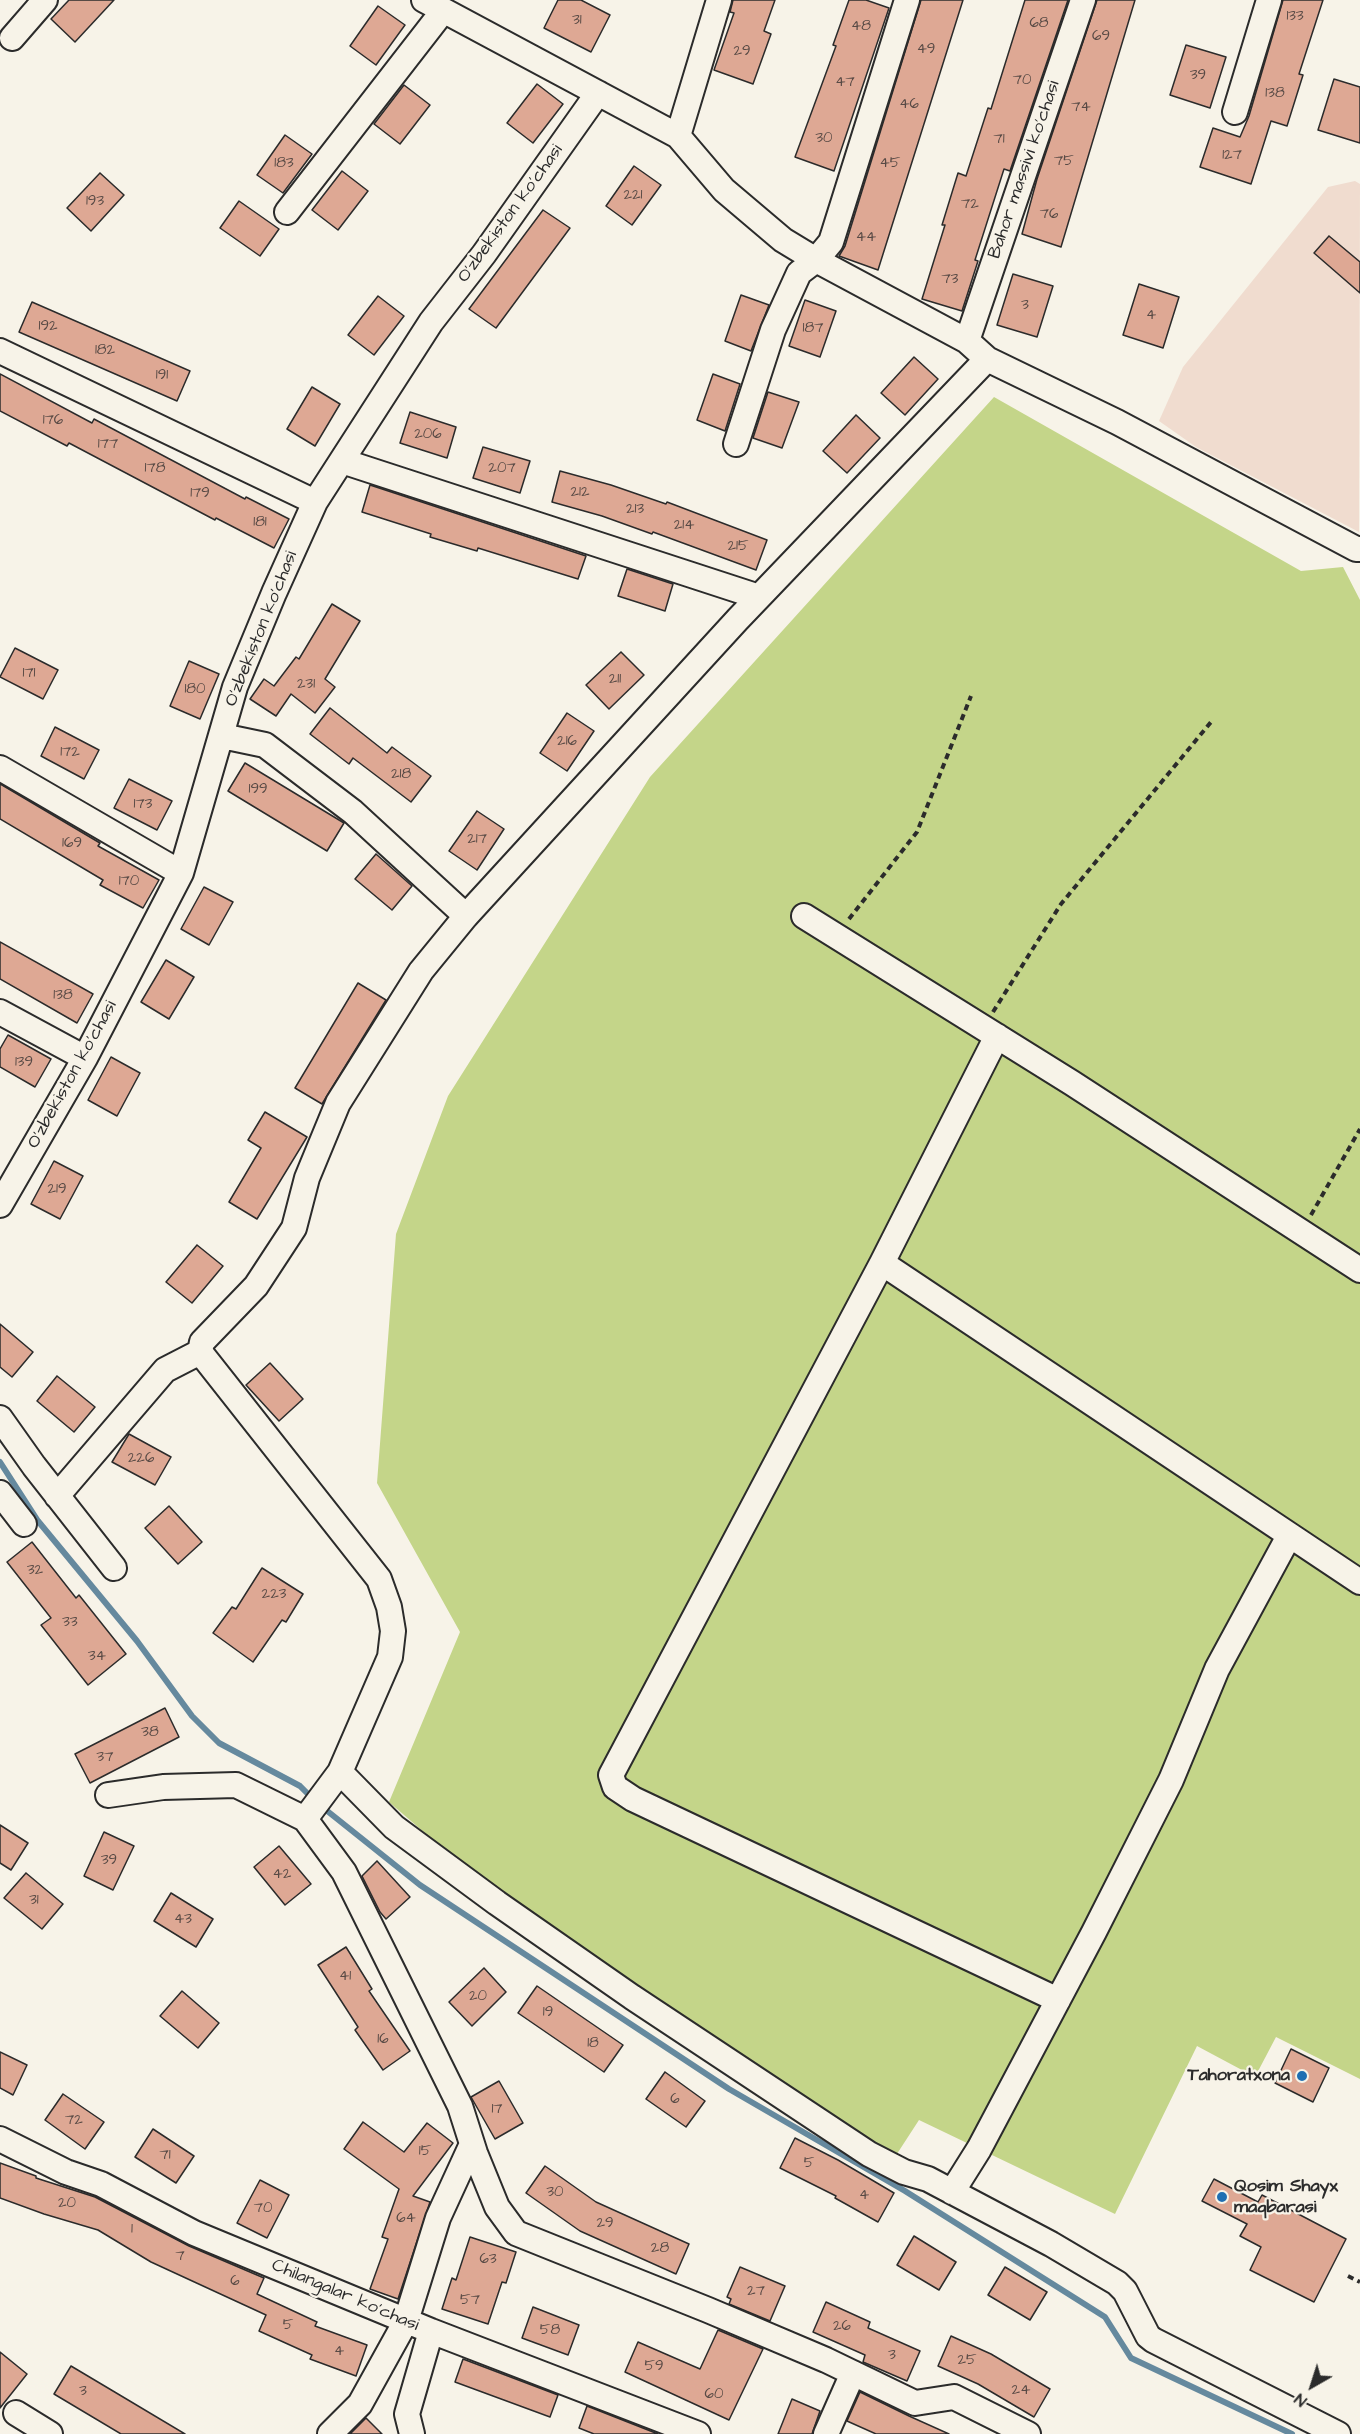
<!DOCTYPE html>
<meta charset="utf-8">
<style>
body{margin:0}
#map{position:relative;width:1360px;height:2434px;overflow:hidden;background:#f7f3e8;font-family:"Architects Daughter",sans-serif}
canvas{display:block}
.north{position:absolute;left:1282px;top:2356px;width:60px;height:60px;-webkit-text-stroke:4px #f7f3e8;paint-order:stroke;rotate:219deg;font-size:16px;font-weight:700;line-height:24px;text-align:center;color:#2b2b2b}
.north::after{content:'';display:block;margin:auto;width:21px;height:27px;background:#2b2b2b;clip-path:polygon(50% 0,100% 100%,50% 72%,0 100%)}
</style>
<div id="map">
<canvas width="1360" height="2434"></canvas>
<div class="north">N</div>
</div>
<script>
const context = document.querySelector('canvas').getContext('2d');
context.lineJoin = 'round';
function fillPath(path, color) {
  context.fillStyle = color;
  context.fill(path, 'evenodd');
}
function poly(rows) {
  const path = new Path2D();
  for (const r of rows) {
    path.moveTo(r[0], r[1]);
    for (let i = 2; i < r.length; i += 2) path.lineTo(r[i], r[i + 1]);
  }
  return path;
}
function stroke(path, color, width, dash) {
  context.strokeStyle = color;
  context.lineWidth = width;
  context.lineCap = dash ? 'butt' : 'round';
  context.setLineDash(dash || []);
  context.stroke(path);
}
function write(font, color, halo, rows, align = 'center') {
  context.font = font + ' "Architects Daughter",sans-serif';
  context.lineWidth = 4.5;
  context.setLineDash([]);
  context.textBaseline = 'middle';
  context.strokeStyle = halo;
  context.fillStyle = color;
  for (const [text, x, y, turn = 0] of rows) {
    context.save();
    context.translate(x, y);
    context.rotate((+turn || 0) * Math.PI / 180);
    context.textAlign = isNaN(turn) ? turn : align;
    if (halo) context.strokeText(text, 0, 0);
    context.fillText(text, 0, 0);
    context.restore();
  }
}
fillPath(poly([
 [1355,181,1360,184,1359,532,1196,447,1159,421,1183,367,1328,187]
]), '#f0dccf');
fillPath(poly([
 [994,397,1301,571,1343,567,1360,600,1360,2079,1276,2037,1255,2077,1197,2046,1115,2214,919,2120,893,2160,500,1898,389,1802,460,1632,377,1483,396,1234,448,1096,650,777]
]), '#c4d589');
stroke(poly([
 [0,1462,38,1521,137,1641,192,1716,219,1743,300,1786,313,1799],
 [321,1806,420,1885,729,2089,905,2191,1105,2317,1131,2358,1292,2434]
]), '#65899e', 6);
const building = poly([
 [69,0,114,0,75,42,51,19,69,0],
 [558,0,581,0,610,15,591,52,544,28,558,0],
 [733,0,775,0,764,31,771,34,753,84,714,70,734,13,730,12,733,0],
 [849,0,866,0,889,8,834,171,795,157,836,46,833,45,849,0],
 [921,0,963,0,878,270,839,256,845,246,921,0],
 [1025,0,1068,0,1010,171,1004,169,975,260,978,261,962,311,922,299,945,225,942,225,958,173,966,176,988,108,991,109,1025,0],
 [1097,0,1135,0,1061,247,1022,234,1037,179,1097,0],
 [1283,0,1323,0,1299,74,1303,75,1287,126,1271,121,1251,184,1200,167,1213,128,1240,137,1249,116,1283,0],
 [378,6,405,25,376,65,350,46,378,6],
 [1186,45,1226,57,1210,108,1170,95,1186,45],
 [1334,79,1360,87,1360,143,1318,130,1334,79],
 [537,84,563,104,533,143,507,123,537,84],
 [404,85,430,105,400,144,374,124,404,85],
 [285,135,312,154,283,193,257,175,285,135],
 [634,166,661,185,632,225,606,206,634,166],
 [342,171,368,191,338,230,312,210,342,171],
 [100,173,124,195,91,231,67,208,100,173],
 [239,201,279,229,260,256,220,228,239,201],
 [543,210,570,228,496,328,469,309,543,210],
 [1329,236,1360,262,1360,293,1314,253,1329,236],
 [1013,274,1053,286,1037,337,997,325,1013,274],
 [1139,284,1179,297,1163,348,1123,335,1139,284],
 [741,295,769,305,751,351,725,341,741,295],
 [378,296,404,316,374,355,348,335,378,296],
 [805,300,836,311,820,357,789,346,805,300],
 [32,302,190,371,177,401,19,332,32,302],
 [914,357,938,379,905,415,881,393,914,357],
 [0,374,92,423,94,419,245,499,246,497,289,519,274,548,216,518,215,520,69,443,67,446,0,411,0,374],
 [713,374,740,384,725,431,697,420,713,374],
 [312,387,340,404,315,446,287,429,312,387],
 [768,392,799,402,782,448,753,438,768,392],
 [410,412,456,427,447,458,400,443,410,412],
 [856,415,880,438,847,473,823,451,856,415],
 [483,447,530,461,520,493,473,478,483,447],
 [560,471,611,485,666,504,667,502,767,540,756,570,653,532,652,534,602,516,552,502,560,471],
 [370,485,586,556,578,579,478,548,477,551,430,537,431,534,362,512,370,485],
 [627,569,673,584,665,611,618,596,627,569],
 [332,604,360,621,325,679,335,687,315,713,291,694,276,716,250,699,264,679,274,686,296,657,299,659,332,604],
 [15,648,58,670,43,699,0,677,15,648],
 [621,652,644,675,609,709,586,685,621,652],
 [189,661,219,674,200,719,170,706,189,661],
 [330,708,387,753,392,747,431,776,411,802,353,758,349,764,310,734,330,708],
 [567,713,594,731,567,771,540,753,567,713],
 [55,727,99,750,84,779,41,756,55,727],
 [245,763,344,823,327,851,228,791,245,763],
 [129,779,172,801,157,830,114,808,129,779],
 [0,784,100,843,98,846,159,880,143,908,100,885,103,880,0,819,0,784],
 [477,811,504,829,477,870,449,851,477,811],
 [376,854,412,886,392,910,355,879,376,854],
 [204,887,233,902,209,945,181,929,204,887],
 [0,942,93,994,77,1023,0,979,0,942],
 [166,960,194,977,169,1019,141,1002,166,960],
 [358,983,386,1000,322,1104,295,1088,358,983],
 [8,1035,51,1059,35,1087,0,1067,0,1049,8,1035],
 [111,1057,140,1073,117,1116,88,1100,111,1057],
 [265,1112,307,1137,257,1219,229,1202,261,1148,248,1140,265,1112],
 [54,1161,83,1176,60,1219,31,1204,54,1161],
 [197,1245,223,1266,192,1303,166,1282,197,1245],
 [0,1324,33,1352,12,1377,0,1367,0,1324],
 [270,1363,303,1399,279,1421,246,1385,270,1363],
 [57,1376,95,1407,74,1432,37,1401,57,1376],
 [129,1434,171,1457,155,1485,112,1462,129,1434],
 [169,1506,202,1542,178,1564,145,1528,169,1506],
 [32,1542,76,1598,79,1595,126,1654,88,1685,41,1625,51,1618,7,1562,32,1542],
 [262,1568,303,1594,286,1622,282,1620,253,1662,213,1633,232,1607,236,1609,262,1568],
 [165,1708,179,1737,90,1783,75,1754,165,1708],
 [0,1825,28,1843,11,1870,0,1863,0,1825],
 [104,1832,134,1846,113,1890,84,1876,104,1832],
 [279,1846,311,1884,285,1905,254,1867,279,1846],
 [377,1861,410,1897,386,1919,380,1912,362,1876,377,1861],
 [26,1873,63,1904,42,1929,4,1898,26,1873],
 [171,1893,213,1919,196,1947,154,1921,171,1893],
 [346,1947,372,1989,369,1991,410,2051,383,2070,355,2030,358,2027,318,1965,346,1947],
 [484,1968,506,1992,472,2026,449,2002,484,1968],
 [537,1986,623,2045,604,2072,518,2013,537,1986],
 [182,1991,219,2023,198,2048,160,2016,182,1991],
 [1291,2049,1329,2068,1313,2102,1275,2083,1291,2049],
 [0,2052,27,2065,13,2095,0,2088,0,2052],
 [665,2072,705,2101,686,2127,646,2099,665,2072],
 [499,2081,523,2123,495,2139,471,2097,499,2081],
 [63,2094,104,2122,85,2149,45,2120,63,2094],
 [363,2122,404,2152,427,2123,453,2143,413,2196,430,2202,398,2299,370,2289,388,2239,382,2237,399,2189,344,2149,363,2122],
 [153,2129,194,2156,176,2183,135,2157,153,2129],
 [795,2138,838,2160,894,2193,878,2222,835,2198,836,2196,780,2168,795,2138],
 [0,2163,36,2176,36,2178,95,2197,189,2246,264,2278,257,2294,317,2322,315,2326,367,2345,356,2376,310,2359,312,2355,259,2331,266,2315,151,2262,98,2230,44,2214,0,2198,0,2163],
 [545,2166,596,2202,689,2244,676,2274,580,2231,526,2193,545,2166],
 [1214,2179,1258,2202,1262,2195,1346,2239,1314,2302,1250,2270,1261,2247,1240,2236,1247,2224,1202,2201,1214,2179],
 [260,2180,289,2195,267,2238,237,2223,260,2180],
 [914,2236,956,2262,939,2290,897,2265,914,2236],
 [470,2237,516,2252,506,2283,502,2282,488,2324,442,2309,452,2278,456,2280,470,2237],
 [740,2267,785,2286,770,2321,729,2304,731,2299,727,2297,740,2267],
 [1005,2267,1047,2292,1030,2320,988,2295,1005,2267],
 [826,2302,870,2322,868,2328,920,2351,907,2381,863,2362,865,2355,813,2332,826,2302],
 [533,2307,579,2325,568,2355,522,2338,533,2307],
 [718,2330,763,2349,729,2420,625,2372,638,2342,700,2369,718,2330],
 [951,2336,991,2354,1050,2389,1034,2417,978,2384,938,2366,951,2336],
 [0,2352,27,2374,0,2408,0,2352],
 [463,2359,558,2395,550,2417,455,2382,463,2359],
 [71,2366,113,2391,185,2434,121,2434,54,2394,71,2366],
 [860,2392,909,2416,949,2434,876,2434,847,2421,860,2392],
 [792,2399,820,2411,812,2434,778,2434,792,2399],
 [587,2406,658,2434,594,2434,579,2428,587,2406],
 [366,2418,382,2434,350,2434,366,2418]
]);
fillPath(building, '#dea894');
stroke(building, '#2b2b2b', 1.5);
const minor = poly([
 [424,0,678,136,724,190,783,240,816,260,967,341,987,359,1117,422,1356,549,1360,549],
 [12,38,45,0],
 [1235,112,1269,0],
 [678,136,719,0],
 [287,212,443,11],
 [967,341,1083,0],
 [0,351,315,502],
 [987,359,738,619,466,916,421,971,338,1103,307,1178,294,1228,256,1286,202,1342,200,1352,379,1579,389,1607,393,1631,390,1657,340,1772,394,1827,497,1903,632,1997,869,2154,904,2172,928,2179,1051,2244,1117,2283,1125,2291,1148,2336,1153,2340,1338,2434],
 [736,444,773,330,799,273,816,260,831,242,907,0],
 [342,461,759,597],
 [222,736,265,745,353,812,466,916],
 [0,768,181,873],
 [804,916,1072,1083,1360,1270],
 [0,1012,85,1058],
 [997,1036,882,1263,611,1775,615,1787,633,1799,1058,2000],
 [0,1205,85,1058,181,873,235,687,274,593,315,502,431,322,484,254,598,93],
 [882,1263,1360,1582],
 [0,1418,34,1466,114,1568],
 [0,1493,24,1524],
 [57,1496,165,1370,200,1352],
 [108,1795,163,1787,236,1785,305,1819,344,1872,460,2106,475,2153,497,2207,516,2233,708,2310,826,2360,915,2403,954,2397,1028,2434],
 [305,1819,340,1772],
 [0,2139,66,2172,101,2184,194,2233,431,2331,698,2434],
 [952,2192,979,2149,1094,1932,1171,1780,1217,1669,1289,1536],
 [16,2413,50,2434],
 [330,2434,360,2404,406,2321,438,2218,472,2144],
 [412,2434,407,2414,431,2331],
 [826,2434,853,2373]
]);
stroke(minor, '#2b2b2b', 28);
stroke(poly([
 [849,919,917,832,971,696],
 [993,1012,1061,904,1211,722],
 [1311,1215,1360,1129],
 [1348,2276,1360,2282]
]), '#2b2b2b', 4, [6, 4.5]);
stroke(minor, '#f7f3e8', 24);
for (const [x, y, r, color] of [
 [1302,2076,6,"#1f6fb2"],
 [1222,2197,6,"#1f6fb2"]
]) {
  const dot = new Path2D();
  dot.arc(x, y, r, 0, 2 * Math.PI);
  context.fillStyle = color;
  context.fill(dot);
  stroke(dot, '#f7f3e8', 2);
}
write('15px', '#584a45', null, [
 ["133",1295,17],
 ["31",577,21],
 ["68",1039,24],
 ["48",861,27],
 ["69",1101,37],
 ["49",926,50],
 ["29",742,52],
 ["39",1198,76],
 ["70",1022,81],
 ["47",845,83],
 ["138",1275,94],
 ["46",909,105],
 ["74",1081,108],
 ["30",824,139],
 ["71",999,140],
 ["127",1232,156],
 ["75",1064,162],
 ["183",284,164],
 ["45",890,164],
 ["221",633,196],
 ["193",95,202],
 ["72",970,205],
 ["76",1049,215],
 ["44",866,238],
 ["73",950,280],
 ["3",1025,306],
 ["4",1151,316],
 ["192",48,327],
 ["187",813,329],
 ["182",105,351],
 ["191",162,376],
 ["176",53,421],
 ["206",428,435],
 ["177",108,445],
 ["178",155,469],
 ["207",502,469],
 ["212",580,493],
 ["179",200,494],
 ["213",635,510],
 ["181",260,523],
 ["214",684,526],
 ["215",738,547],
 ["171",29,674],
 ["211",615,680],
 ["231",306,685],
 ["180",195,690],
 ["216",567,742],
 ["172",70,753],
 ["218",401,775],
 ["199",258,790],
 ["173",143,805],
 ["217",477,840],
 ["169",72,844],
 ["170",129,882],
 ["138",63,996],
 ["139",24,1063],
 ["219",57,1190],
 ["226",141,1459],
 ["32",35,1571],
 ["223",274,1595],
 ["33",70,1623],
 ["34",97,1657],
 ["38",150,1733],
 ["37",105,1758],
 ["39",109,1861],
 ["42",282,1875],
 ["31",34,1901],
 ["43",183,1920],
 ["41",345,1977],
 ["20",478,1997],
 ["19",548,2013],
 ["16",383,2040],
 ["18",593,2044],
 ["6",675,2100],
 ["17",497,2110],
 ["72",74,2121],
 ["15",425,2152],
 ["71",165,2156],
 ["5",809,2164],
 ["30",555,2193],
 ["4",864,2196],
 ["20",67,2204],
 ["70",263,2209],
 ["64",406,2219],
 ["29",605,2224],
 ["1",132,2230],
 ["28",660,2249],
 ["7",180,2257],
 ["63",488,2260],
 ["6",235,2282],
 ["27",756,2292],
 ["57",470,2301],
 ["5",288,2326],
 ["26",842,2327],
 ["58",550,2331],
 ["4",339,2352],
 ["3",892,2356],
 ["25",967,2361],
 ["59",654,2367],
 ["24",1021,2391],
 ["3",83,2392],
 ["60",714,2395]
]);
write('18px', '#2b2b2b', '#f7f3e8', [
 ["Bahor massivi ko'chasi",1025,170,-71],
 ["O‘zbekiston ko‘chasi",511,214,-54],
 ["O‘zbekiston ko‘chasi",262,629,-68],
 ["O‘zbekiston ko‘chasi",73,1075,-61],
 ["Chilangalar ko'chasi",345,2296,23]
]);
write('bold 18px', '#2b2b2b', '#f7f3e8', [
 ["Tahoratxona",1290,2076],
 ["Qosim Shayx",1234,2187,"left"],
 ["maqbarasi",1234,2208,"left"]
], 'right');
</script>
